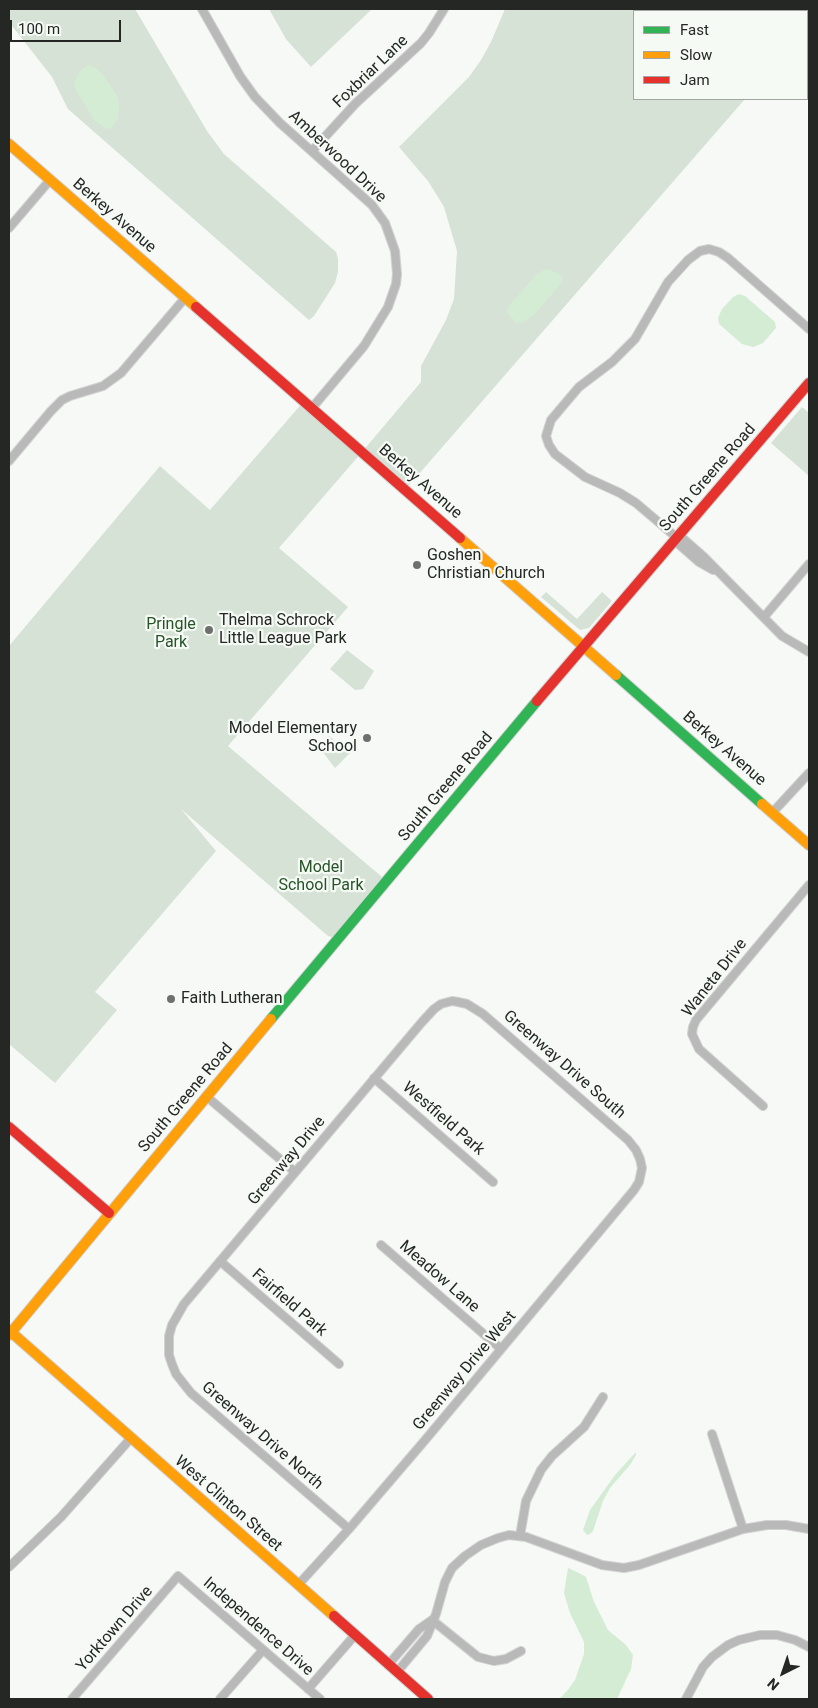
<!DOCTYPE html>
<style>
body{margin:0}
#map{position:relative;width:818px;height:1708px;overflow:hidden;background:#f6f9f6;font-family:Roboto,sans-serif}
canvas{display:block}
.frame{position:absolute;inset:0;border:10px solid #252725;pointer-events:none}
.legend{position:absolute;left:633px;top:10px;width:175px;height:90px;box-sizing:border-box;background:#f5faf5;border:1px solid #a2a6a2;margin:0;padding:6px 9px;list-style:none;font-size:15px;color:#252725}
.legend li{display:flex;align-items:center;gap:10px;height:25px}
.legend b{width:25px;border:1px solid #a2a6a2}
.north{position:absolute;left:758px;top:1648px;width:50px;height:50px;-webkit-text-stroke:4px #f5faf5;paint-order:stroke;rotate:221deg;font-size:14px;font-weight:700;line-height:20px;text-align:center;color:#252725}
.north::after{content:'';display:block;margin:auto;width:18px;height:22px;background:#252725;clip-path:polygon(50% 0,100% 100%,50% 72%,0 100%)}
.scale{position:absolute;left:10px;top:20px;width:111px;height:22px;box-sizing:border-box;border:2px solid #252725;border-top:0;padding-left:6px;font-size:15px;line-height:18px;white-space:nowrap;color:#252725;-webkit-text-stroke:4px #f5faf5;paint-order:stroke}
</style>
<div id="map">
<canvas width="818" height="1708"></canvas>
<div class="frame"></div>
<ul class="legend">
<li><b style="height:6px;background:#30b455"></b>Fast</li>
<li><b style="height:6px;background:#ff9f0a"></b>Slow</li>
<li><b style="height:6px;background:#e5322d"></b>Jam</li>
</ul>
<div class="north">N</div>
<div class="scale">100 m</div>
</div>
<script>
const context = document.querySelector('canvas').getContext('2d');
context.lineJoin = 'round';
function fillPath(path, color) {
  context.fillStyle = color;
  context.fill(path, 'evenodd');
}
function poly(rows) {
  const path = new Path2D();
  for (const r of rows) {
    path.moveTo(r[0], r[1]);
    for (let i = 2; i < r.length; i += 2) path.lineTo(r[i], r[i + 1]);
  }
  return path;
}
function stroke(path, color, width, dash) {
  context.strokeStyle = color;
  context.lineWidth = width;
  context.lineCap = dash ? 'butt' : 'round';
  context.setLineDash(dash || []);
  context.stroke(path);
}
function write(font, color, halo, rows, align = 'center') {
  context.font = font + ' Roboto,sans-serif';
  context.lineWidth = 4.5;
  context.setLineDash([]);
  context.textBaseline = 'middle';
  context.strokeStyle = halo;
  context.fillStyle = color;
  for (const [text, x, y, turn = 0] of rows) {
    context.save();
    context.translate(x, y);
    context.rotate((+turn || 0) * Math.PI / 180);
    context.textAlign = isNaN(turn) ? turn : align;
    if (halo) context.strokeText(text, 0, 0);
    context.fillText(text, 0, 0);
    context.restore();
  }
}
fillPath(poly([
 [9,9,135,9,207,131,224,154,336,252,338,259,338,272,335,283,314,316,309,320,68,109,52,77,9,22],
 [269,9,372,9,311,67,286,39],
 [505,9,809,9,809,24,807,27,807,11,634,11,634,99,745,99,405,490,362,452,279,548,348,607,228,746,382,877,332,937,328,936,181,809,216,851,95,992,117,1010,55,1083,9,1044,9,646,160,466,210,510,304,401,362,452,421,382,421,366,446,320,454,299,457,251,444,207,428,181,399,147,469,77,481,60,491,42],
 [802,407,809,413,809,476,771,443],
 [546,592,577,619,602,592,612,601,589,628,580,630,541,597],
 [347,650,374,671,363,689,355,690,330,669],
 [329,736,350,753,335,768,319,747]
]), '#d6e2d6');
fillPath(poly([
 [88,65,95,67,103,75,117,95,119,105,118,119,111,129,105,128,94,120,74,87,76,78,82,69],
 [545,269,551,270,560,275,562,278,562,282,535,314,524,322,516,323,507,312,508,307,535,276],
 [739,294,745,296,775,322,776,328,763,343,753,347,742,344,719,324,718,318,722,309,733,297],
 [635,1453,636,1453,636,1455,630,1465,610,1488,603,1501,593,1531,590,1534,587,1535,583,1530,590,1510,615,1475],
 [568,1568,579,1573,586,1577,594,1602,608,1630,626,1645,633,1655,631,1669,617,1699,559,1699,567,1691,575,1680,584,1654,584,1642,570,1613,564,1593]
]), '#d4ecd4');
const street = poly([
 [202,9,240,76,255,97,280,123,372,205,385,223,395,251,397,274,396,284,388,307,364,346,312,408],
 [312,151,355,104,421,43,429,33,444,9],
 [9,228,50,180],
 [9,461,51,411,62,400,70,396,103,386,121,373,185,298],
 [679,535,704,557,782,636,809,652],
 [676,537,636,503,620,493,585,477,555,454,549,445,546,436,551,420,579,387,612,362,635,339,668,282,688,260,700,251,709,249,719,252,728,258,809,329],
 [674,540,699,562,713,570],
 [764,617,809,564],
 [773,812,809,773],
 [374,1078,493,1182],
 [206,1096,295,1172],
 [763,1106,699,1049,692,1034,693,1027,696,1020,809,885],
 [381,1245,501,1349],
 [220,1261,339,1364],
 [712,1434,743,1529],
 [520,1536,526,1501,541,1470,552,1456,584,1427,603,1397],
 [9,1567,61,1517,131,1438],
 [298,1585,349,1529,426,1439,634,1190,639,1182,642,1168,640,1159,636,1150,628,1140,483,1014,467,1004,458,1002,452,1001,441,1004,434,1009,422,1022,184,1304,172,1325,169,1336,169,1355,172,1364,176,1374,191,1393,349,1529],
 [432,1620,478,1657,494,1661,506,1659,521,1651],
 [388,1665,419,1629,432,1620],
 [397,1672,427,1636,436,1614,445,1582,452,1568,465,1556,481,1545,498,1538,509,1535,526,1537,602,1565,624,1568,639,1565,743,1529,767,1525,786,1525,809,1529],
 [308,1689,355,1635],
 [72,1699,178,1576,320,1699],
 [220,1699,263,1650],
 [686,1699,703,1667,712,1657,728,1645,739,1640,760,1635,777,1635,795,1640,809,1647]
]);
const fast = poly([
 [616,675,762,804],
 [271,1019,537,701]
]);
const slow = poly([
 [9,144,196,307],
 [460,538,616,675],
 [762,804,809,845],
 [11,1332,334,1616],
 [9,1335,271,1019]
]);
const jam = poly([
 [196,307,460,538],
 [537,701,809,383],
 [9,1127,109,1213],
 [334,1616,428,1699]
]);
stroke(street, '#d1d2d1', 10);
stroke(fast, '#d1d2d1', 12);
stroke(slow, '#d1d2d1', 12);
stroke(jam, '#d1d2d1', 12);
stroke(street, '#b9b9b9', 8);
stroke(fast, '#30b455', 10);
stroke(slow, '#ff9f0a', 10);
stroke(jam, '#e5322d', 10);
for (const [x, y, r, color] of [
 [417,565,5,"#6e706e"],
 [209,630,5,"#6e706e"],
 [367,738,5,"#6e706e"],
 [171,999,5,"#6e706e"]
]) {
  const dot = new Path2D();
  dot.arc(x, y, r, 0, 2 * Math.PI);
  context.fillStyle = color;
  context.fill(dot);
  stroke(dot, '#f5faf5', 2);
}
write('16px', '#252725', '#f5faf5', [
 ["Foxbriar Lane",371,72,-44],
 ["Amberwood Drive",337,157,43],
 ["Berkey Avenue",114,216,41],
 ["South Greene Road",708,478,-49],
 ["Berkey Avenue",420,482,41],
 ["Berkey Avenue",724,749,41],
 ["South Greene Road",446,787,-50],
 ["Waneta Drive",715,978,-52],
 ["Greenway Drive South",564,1065,41],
 ["South Greene Road",186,1098,-50],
 ["Westfield Park",443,1119,41],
 ["Greenway Drive",287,1161,-50],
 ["Meadow Lane",439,1277,41],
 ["Fairfield Park",289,1303,41],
 ["Greenway Drive West",465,1371,-50],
 ["Greenway Drive North",262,1436,41],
 ["West Clinton Street",228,1504,41],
 ["Independence Drive",258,1627,41],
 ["Yorktown Drive",115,1629,-49]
]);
write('16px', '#252725', '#f5faf5', [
 ["Goshen",427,556],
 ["Christian Church",427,574],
 ["Thelma Schrock",219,621],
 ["Little League Park",219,639],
 ["Model Elementary",357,729,"right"],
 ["School",357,747,"right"],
 ["Faith Lutheran",181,999]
], 'left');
write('16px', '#265327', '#f5faf5', [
 ["Pringle",171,625],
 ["Park",171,643],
 ["Model",321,868],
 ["School Park",321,886]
]);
</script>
